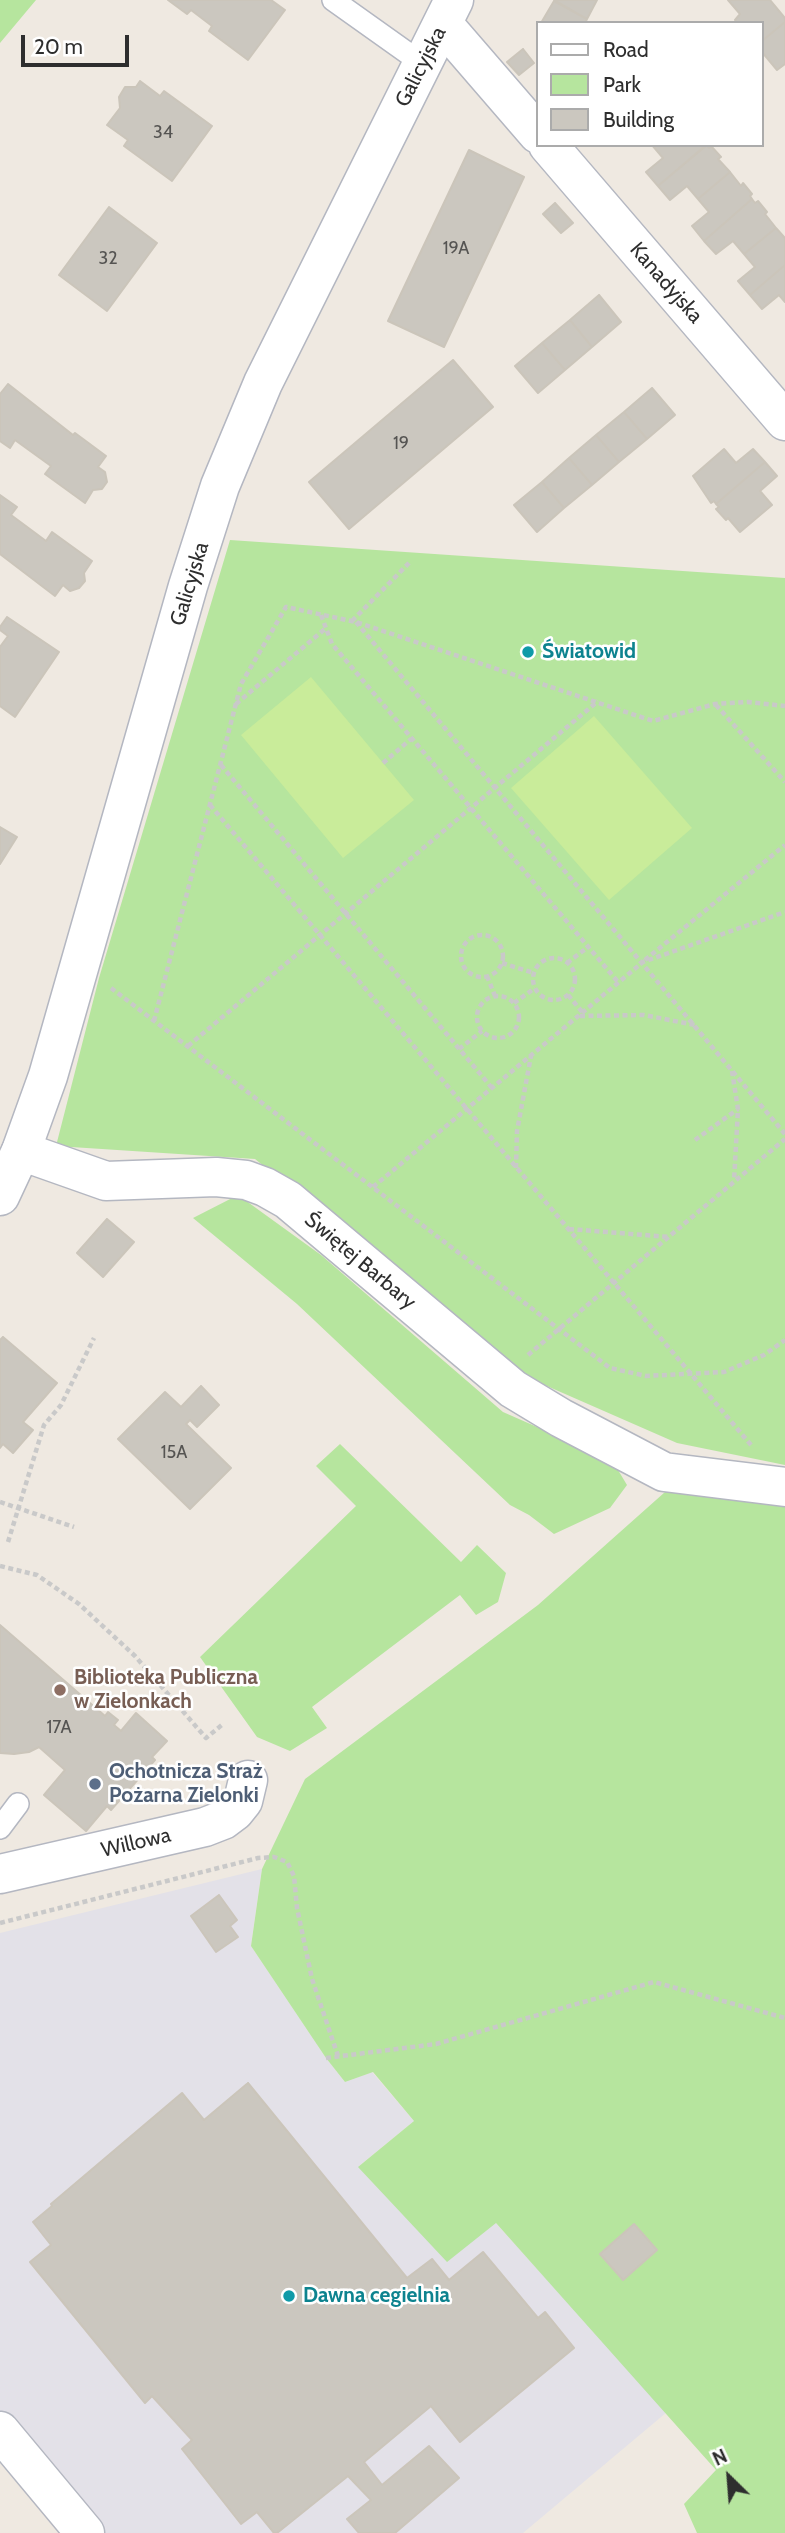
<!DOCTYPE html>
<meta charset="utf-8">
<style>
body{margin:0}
#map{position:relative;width:785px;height:2533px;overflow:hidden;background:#efe9e1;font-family:Cabin,sans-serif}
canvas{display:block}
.legend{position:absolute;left:536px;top:21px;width:228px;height:126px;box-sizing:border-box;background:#fff;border:2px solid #ababab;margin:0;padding:9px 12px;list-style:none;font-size:21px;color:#2e2e2e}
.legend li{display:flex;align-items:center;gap:14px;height:35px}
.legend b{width:35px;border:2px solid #ababab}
.north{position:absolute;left:694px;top:2442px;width:70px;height:70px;-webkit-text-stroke:5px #fff;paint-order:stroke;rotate:335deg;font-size:19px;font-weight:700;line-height:28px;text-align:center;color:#2e2e2e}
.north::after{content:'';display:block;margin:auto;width:24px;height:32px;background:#2e2e2e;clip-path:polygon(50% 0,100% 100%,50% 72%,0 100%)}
.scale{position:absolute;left:21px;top:35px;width:108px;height:32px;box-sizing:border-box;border:4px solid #2e2e2e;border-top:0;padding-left:9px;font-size:21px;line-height:24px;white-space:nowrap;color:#2e2e2e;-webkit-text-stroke:5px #fff;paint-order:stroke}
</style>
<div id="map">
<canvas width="785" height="2533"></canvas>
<ul class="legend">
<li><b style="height:9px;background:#fff"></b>Road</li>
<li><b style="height:19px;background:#b6e59e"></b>Park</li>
<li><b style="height:19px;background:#cbc7bf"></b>Building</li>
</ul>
<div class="north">N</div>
<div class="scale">20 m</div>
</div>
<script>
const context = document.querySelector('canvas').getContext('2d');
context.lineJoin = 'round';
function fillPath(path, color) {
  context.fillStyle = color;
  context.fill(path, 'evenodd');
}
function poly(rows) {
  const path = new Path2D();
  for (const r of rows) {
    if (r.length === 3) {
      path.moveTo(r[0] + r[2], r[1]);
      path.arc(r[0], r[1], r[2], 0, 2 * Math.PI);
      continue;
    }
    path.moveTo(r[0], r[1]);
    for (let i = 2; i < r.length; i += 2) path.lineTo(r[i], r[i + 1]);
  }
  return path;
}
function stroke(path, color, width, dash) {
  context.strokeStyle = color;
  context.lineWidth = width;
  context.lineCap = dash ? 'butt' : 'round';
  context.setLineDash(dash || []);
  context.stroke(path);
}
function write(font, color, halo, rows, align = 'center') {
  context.font = font + ' Cabin,sans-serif';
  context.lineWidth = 5;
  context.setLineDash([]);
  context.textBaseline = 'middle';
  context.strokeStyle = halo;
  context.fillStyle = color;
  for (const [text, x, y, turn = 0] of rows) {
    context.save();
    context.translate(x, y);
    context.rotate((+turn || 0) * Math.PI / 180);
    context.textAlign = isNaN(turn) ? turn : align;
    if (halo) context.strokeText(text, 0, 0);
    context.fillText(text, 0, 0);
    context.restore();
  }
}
fillPath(poly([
 [262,1869,251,1946,326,2058,345,2082,372,2072,414,2121,359,2166,495,2222,667,2412,523,2533,102,2533,0,2412,0,1933]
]), '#e3e1e8');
fillPath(poly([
 [0,0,36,0,0,43],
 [230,540,785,578,785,1465,677,1443,524,1376,255,1159,56,1146,99,978],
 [238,1195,321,1255,503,1412,612,1460,627,1485,610,1508,554,1534,529,1515,510,1505,297,1304,193,1218],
 [340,1444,461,1562,477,1545,506,1573,498,1602,476,1615,460,1595,312,1707,327,1728,290,1751,257,1737,200,1657,356,1506,316,1466],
 [674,1484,785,1503,785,2533,697,2533,684,2504,716,2470,496,2223,447,2262,358,2167,414,2121,373,2072,345,2082,326,2058,251,1946,262,1869,305,1779,538,1605]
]), '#b6e59e');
fillPath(poly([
 [311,677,414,800,343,858,241,735],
 [594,716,692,828,609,900,511,788]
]), '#c9ec9a');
const building = poly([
 [168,0,271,0,285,10,248,60,209,31,212,26,191,10,187,14,168,0],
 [554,0,597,0,587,19,554,0],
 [728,0,770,0,785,18,785,22,762,41,762,23,737,23,735,20,740,14,728,0],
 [554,1,587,19,585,23,541,23,554,1],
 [785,22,785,64,777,70,762,52,762,41,785,22],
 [523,49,534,63,519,75,507,62,523,49],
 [140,81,160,96,164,91,212,126,172,181,124,146,128,140,107,125,120,108,119,97,125,87,136,87,140,81],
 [652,145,706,145,658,186,646,172,663,158,652,145],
 [707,145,709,148,711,146,721,157,718,159,730,172,698,199,687,186,670,200,658,186,707,145],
 [469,150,524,177,444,347,388,321,469,150],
 [730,172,741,186,743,183,752,194,750,196,752,199,704,241,692,226,709,212,698,199,730,172],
 [752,199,755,203,758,201,767,212,765,214,776,228,744,254,733,241,716,254,704,241,752,199],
 [555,203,573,223,561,233,543,214,555,203],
 [109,207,157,243,107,311,59,275,109,207],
 [776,228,785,238,785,265,750,295,738,281,755,267,744,254,776,228],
 [785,265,785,302,779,295,762,309,750,295,785,265],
 [599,295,621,322,592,347,570,320,599,295],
 [570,320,592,347,565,370,542,343,570,320],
 [542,343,565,370,538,393,515,366,542,343],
 [453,360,493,407,349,529,309,482,453,360],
 [8,384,73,435,75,433,106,456,98,467,105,472,107,482,102,489,93,490,85,503,45,474,51,466,15,440,10,448,0,441,0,394,8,384],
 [652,388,675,415,647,439,624,412,652,388],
 [624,412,647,439,619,462,596,435,624,412],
 [596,435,619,462,592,485,569,458,596,435],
 [724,449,736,463,753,449,765,462,716,504,714,501,711,503,693,476,724,449],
 [569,458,592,485,564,508,542,482,569,458],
 [765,462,777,476,760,491,772,505,740,532,728,518,726,520,716,509,719,507,716,504,765,462],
 [542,482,564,508,537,532,514,505,542,482],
 [0,495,17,507,11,515,46,541,52,532,92,561,84,573,85,581,79,588,70,591,63,585,55,596,0,554,0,495],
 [7,617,59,652,15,717,0,706,0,647,8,636,0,630,0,627,7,617],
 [0,827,17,837,0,864,0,827],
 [107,1219,134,1242,103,1277,77,1253,107,1219],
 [3,1337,57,1383,23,1422,33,1430,13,1453,3,1444,0,1448,0,1340,3,1337],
 [201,1386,219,1405,197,1427,190,1420,186,1424,231,1468,190,1509,118,1439,165,1392,181,1407,201,1386],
 [0,1625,105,1716,108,1712,118,1720,114,1725,121,1731,136,1713,167,1741,152,1757,155,1760,111,1810,107,1806,86,1831,44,1795,65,1770,39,1747,29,1752,14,1754,0,1753,0,1625],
 [219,1895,237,1920,230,1926,238,1937,216,1952,191,1916,219,1895],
 [248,2083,407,2278,432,2259,449,2280,483,2252,538,2318,545,2312,574,2348,460,2442,431,2406,364,2462,382,2485,429,2446,459,2478,395,2533,359,2533,347,2519,371,2500,348,2476,277,2533,274,2533,257,2512,241,2524,182,2449,192,2440,152,2396,145,2403,30,2262,51,2245,33,2222,52,2206,51,2204,182,2093,204,2120,248,2083],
 [634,2224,657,2250,623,2280,600,2254,634,2224]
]);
fillPath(building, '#cbc7bf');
stroke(building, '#cbc5ba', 2);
const service = poly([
 [333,0,423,64],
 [0,1828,18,1804]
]);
const minor = poly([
 [443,24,538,134],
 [548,145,785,421],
 [21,1151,106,1181,216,1177,246,1180,265,1187,288,1200,513,1389,561,1418,664,1472,785,1487],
 [0,1874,205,1827,223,1820,235,1811,243,1801,248,1780],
 [0,2431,85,2533]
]);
const tertiary = poly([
 [0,1196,21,1151,48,1076,188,586,220,486,263,383,454,0]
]);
stroke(service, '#b4b7c1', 24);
stroke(minor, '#b4b7c1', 41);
stroke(tertiary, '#b4b7c1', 41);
stroke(poly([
 [321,615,332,644,618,982],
 [352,621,409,563],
 [356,622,785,1134],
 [236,704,326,628],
 [716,705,785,782],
 [383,763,411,739],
 [221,765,492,1088],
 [210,805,751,1445],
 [482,956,21],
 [554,979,21],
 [645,960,785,845],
 [502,963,534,973],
 [567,963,588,947],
 [487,976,495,996],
 [111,988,610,1368,646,1376,724,1372,764,1355,785,1340],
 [568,995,583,1013],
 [498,1017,21],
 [514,1003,535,988],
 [580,1016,644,1015,695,1025],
 [154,1021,241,684,286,607,356,622,653,721,715,704,748,702,785,706],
 [188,1046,598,701],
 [459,1049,482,1031],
 [732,1071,738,1109,734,1181],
 [695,1140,738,1109],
 [516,1168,517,1131,531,1056],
 [373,1187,643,962,785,912],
 [569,1229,669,1237],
 [528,1355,785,1139],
 [0,1502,74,1527],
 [8,1542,44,1425,61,1405,94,1338],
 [0,1566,37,1575,79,1604,135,1656,206,1738,223,1724],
 [0,1923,258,1858,274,1857,287,1862,294,1876,297,1908,312,1979,338,2056],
 [326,2058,436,2044,654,1982,785,2018]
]), '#c9c9c9', 4.5, [5, 3.5]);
stroke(service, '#fff', 21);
stroke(minor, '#fff', 38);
stroke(tertiary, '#fff', 38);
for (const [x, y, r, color] of [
 [528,652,7,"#0f9aa8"],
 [60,1690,7,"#8d6e63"],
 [95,1784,7,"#5c6f8a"],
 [289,2296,7,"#0f9aa8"]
]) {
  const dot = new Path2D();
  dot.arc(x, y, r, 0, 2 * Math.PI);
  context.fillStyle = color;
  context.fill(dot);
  stroke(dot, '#fff', 2.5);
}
write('18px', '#555452', null, [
 ["34",163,133],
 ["19A",456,249],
 ["32",108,259],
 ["19",401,444],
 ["15A",174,1453],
 ["17A",59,1728]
]);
write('21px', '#2e2e2e', '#fff', [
 ["Galicyjska",421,67,-63],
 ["Kanadyjska",666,283,49],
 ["Galicyjska",190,584,-73],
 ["Świętej Barbary",360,1261,40],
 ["Willowa",136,1843,-13]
]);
write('bold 21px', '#0d838f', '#fff', [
 ["Światowid",542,652],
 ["Dawna cegielnia",303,2296]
], 'left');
write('bold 21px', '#785e54', '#fff', [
 ["Biblioteka Publiczna",74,1678],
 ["w Zielonkach",74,1702]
], 'left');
write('bold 21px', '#4e5e75', '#fff', [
 ["Ochotnicza Straż",109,1772],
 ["Pożarna Zielonki",109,1796]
], 'left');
</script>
